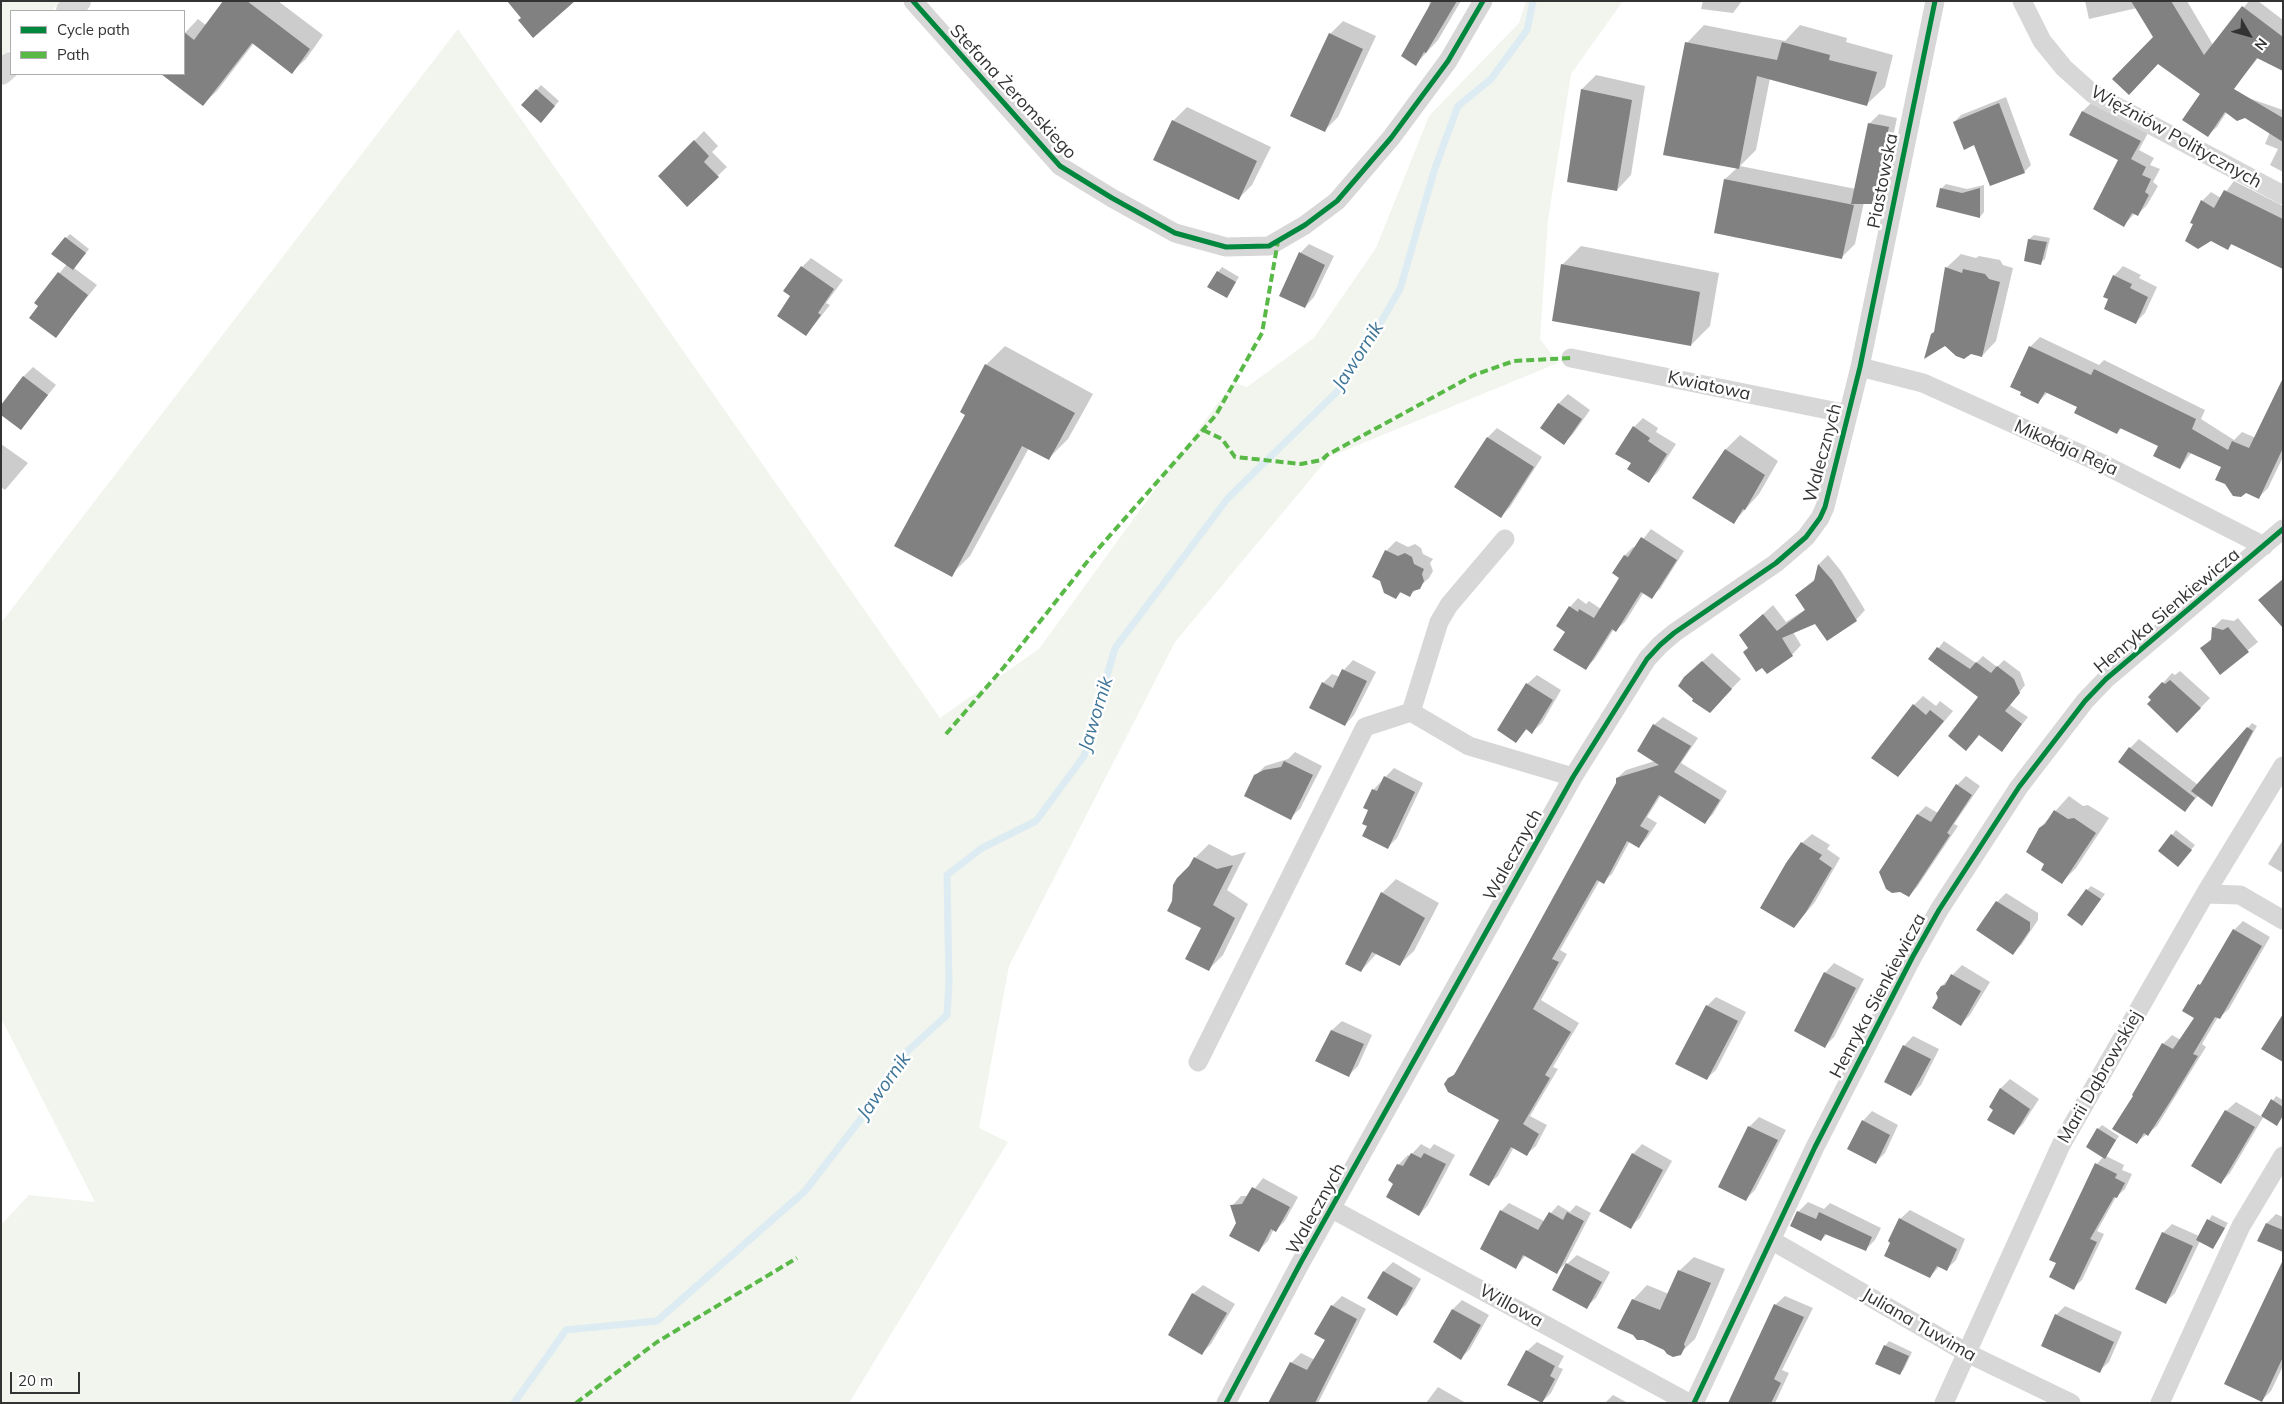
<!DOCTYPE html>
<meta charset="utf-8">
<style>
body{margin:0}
#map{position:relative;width:2284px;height:1404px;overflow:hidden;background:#fff;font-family:Mulish,sans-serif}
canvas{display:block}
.frame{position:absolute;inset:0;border:2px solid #333;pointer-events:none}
.legend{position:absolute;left:10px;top:10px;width:175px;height:65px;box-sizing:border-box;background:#fff;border:1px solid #adadad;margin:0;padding:6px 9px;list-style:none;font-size:15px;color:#333}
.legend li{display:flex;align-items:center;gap:10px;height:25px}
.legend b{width:25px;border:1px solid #adadad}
.north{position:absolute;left:2224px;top:10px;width:50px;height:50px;-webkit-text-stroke:4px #fff;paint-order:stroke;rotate:128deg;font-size:14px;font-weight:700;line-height:20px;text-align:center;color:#333}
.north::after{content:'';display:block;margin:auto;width:18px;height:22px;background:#333;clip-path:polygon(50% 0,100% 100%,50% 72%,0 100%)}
.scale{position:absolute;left:10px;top:1372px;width:70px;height:22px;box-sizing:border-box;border:2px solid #333;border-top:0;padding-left:6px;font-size:15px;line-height:18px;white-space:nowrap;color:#333;-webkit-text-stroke:4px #fff;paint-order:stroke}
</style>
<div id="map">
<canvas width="2284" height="1404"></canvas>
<div class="frame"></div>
<ul class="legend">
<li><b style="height:6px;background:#00873e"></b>Cycle path</li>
<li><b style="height:6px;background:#58b947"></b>Path</li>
</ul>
<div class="north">N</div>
<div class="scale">20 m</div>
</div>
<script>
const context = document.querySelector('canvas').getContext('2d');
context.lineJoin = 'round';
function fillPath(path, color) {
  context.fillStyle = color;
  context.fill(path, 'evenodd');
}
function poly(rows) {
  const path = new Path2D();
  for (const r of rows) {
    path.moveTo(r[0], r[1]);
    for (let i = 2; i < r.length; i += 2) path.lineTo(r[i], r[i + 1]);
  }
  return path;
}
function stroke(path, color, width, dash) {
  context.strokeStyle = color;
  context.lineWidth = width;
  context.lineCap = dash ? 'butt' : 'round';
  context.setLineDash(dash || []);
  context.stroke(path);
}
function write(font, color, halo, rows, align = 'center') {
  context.font = font + ' Mulish,sans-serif';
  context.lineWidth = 5;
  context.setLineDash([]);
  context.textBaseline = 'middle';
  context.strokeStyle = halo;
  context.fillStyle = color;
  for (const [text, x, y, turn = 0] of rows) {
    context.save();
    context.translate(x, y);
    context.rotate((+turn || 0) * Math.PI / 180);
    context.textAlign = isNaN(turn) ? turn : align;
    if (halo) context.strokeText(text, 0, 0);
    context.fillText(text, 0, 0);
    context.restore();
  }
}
fillPath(poly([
 [1,1,62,1,51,11,11,11,11,49,1,58],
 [1526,1,1623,1,1571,74,1548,220,1540,339,1558,363,1329,457,1175,642,1009,966,979,1128,1008,1142,849,1403,1,1403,1,1225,29,1195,95,1202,1,1018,1,623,458,29,940,718,1039,649,1233,382,1247,387,1314,338,1376,248,1429,116,1519,23]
]), '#f1f5ed');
fillPath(poly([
 [225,1,278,1,323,35,306,59,292,72,254,43,217,91,203,104,163,74,184,74,184,34,198,19,207,26],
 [1430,1,1461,1,1438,40,1416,64],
 [1703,1,1742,1,1733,13,1701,9],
 [2085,1,2187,1,2213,45,2249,1,2258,1,2283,20,2283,70,2258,58,2234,87,2222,86,2239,93,2217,127,2208,135,2203,92,2154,37,2137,8,2089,19],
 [1343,21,1376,36,1338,117,1324,131,1330,34],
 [1704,25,1785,41,1800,25,1847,38,1846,42,1893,55,1885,87,1867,104,1770,78,1756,150,1740,166,1856,189,1870,123,1879,114,1897,118,1881,193,1871,202,1864,202,1855,244,1841,258,1716,232,1725,179,1737,168,1687,43],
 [1596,75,1645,86,1631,175,1617,190,1582,89],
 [541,85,559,101,545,117,523,105],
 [2243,96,2283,110,2283,172,2270,165,2278,149,2265,144,2270,132],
 [2006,97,2031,165,2024,172,1975,144,1954,122,1961,115],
 [2092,102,2149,131,2139,150,2154,158,2150,165,2160,169,2153,182,2158,186,2147,205,2137,215,2135,213,2124,225,2120,160,2070,135,2083,111],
 [1187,107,1271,147,1252,185,1238,199,1173,121],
 [704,131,718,146,712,152,727,167,687,205,660,176],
 [2234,181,2283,206,2283,269,2233,243,2228,248,2195,224,2202,201,2211,192,2221,198],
 [1946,184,1967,189,1984,185,1984,212,1980,217,1937,206,1941,189],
 [70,234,89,249,74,268,97,285,56,336,40,305,36,302,67,264,66,238],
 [2034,235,2050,238,2045,259,2040,263,2029,239],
 [1309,244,1334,256,1314,297,1305,307,1300,253],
 [1581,246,1719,273,1710,326,1691,345,1562,265],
 [1961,254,1976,258,1979,256,2000,260,2003,265,2013,268,1996,341,1982,356,1935,332,1946,268],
 [811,258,843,280,826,303,830,305,806,335,792,296,802,267],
 [2123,266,2141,275,2139,278,2157,287,2145,313,2136,322,2110,298,2114,276],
 [1222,267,1239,277,1226,297,1218,272],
 [2040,337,2099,365,2104,360,2205,410,2201,419,2234,440,2242,432,2256,438,2283,388,2283,457,2268,488,2259,497,2222,467,2192,452,2180,468,2159,446,2122,428,2117,432,2078,407,2048,392,2038,402,2030,347],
 [1005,346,1093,394,1068,439,1049,458,1029,448,970,556,951,575,967,414,986,365],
 [33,367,56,385,21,428,23,377],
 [1568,394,1590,410,1573,434,1563,444,1542,428,1559,403],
 [1643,418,1658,428,1656,432,1676,444,1658,472,1649,481,1632,463,1634,427],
 [1497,428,1542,457,1510,507,1501,516,1488,437],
 [1740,435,1778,461,1759,494,1734,522,1693,498,1726,449],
 [1,444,28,463,5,490,1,487],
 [1651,529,1684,551,1660,589,1651,597,1644,592,1625,622,1616,630,1614,629,1594,660,1585,668,1567,631,1570,607,1578,598,1586,604,1589,601,1601,609,1621,578,1614,573,1625,555,1633,547,1636,548],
 [1396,541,1408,547,1415,544,1421,548,1423,554,1433,559,1430,563,1433,571,1429,578,1410,595,1402,591,1396,598,1381,580,1374,577,1386,551],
 [1828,555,1841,571,1865,610,1856,620,1815,622,1793,632,1801,645,1792,655,1750,648,1750,626,1773,605,1786,622,1806,609,1796,595,1816,578,1819,564],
 [2238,618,2258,642,2220,673,2202,649,2212,638,2213,628,2222,619,2234,621],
 [1944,641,1976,663,1983,656,1997,667,2004,660,2020,672,2025,685,2010,705,2028,717,2002,750,1980,697,1930,659],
 [1712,653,1741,679,1719,702,1695,668],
 [1353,660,1376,672,1354,715,1345,725,1323,683,1332,674,1340,677,1344,670],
 [2180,671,2210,698,2177,732,2163,683,2172,673,2175,675],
 [1537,675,1561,690,1542,723,1532,732,1527,729,1516,742,1527,684],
 [1923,696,1936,706,1940,701,1953,711,1898,776,1914,705],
 [1663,717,1698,738,1681,763,1727,791,1713,814,1704,823,1661,795,1647,817,1657,823,1647,838,1639,847,1630,841,1612,874,1603,882,1600,880,1560,950,1567,954,1541,1000,1579,1023,1553,1067,1558,1069,1530,1116,1547,1125,1536,1146,1527,1154,1514,1147,1498,1176,1489,1184,1501,1119,1449,1079,1458,1070,1618,784,1617,778,1626,770,1655,761,1654,725],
 [2252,723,2257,726,2212,806,2199,795,2185,810,2130,748,2139,739,2198,785],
 [1295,752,1322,766,1300,809,1290,818,1255,776,1265,766,1288,759],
 [1394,768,1423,783,1397,838,1388,847,1369,826,1370,809,1373,790],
 [1966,776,1980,786,1954,824,1958,826,1917,887,1909,896,1880,873,1918,814,1926,806,1938,813,1957,785],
 [2069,796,2083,806,2088,805,2109,818,2076,868,2062,882,2046,864,2040,828],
 [2176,830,2195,845,2182,861,2172,835],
 [1812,834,1830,845,1827,849,1840,858,1815,902,1794,927,1802,843],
 [2283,840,2283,873,2268,864],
 [1209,844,1232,856,1246,852,1227,890,1248,904,1223,955,1209,969,1191,865,1195,858],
 [1396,879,1439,903,1414,951,1399,965,1377,953,1361,971,1382,893],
 [2091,886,2105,894,2086,920,2087,890],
 [2006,893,2038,913,2038,920,2022,944,2013,953,1997,902],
 [2243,921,2270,937,2229,1009,2219,1018,2218,1017,2202,1044,2206,1047,2157,1126,2137,1142,2135,1096,2163,1044,2172,1035,2181,1040,2196,1018,2199,985,2205,980,2234,930],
 [1834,963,1864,979,1834,1037,1825,1046,1825,973],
 [1962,965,1990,982,1970,1015,1961,1024,1933,1008,1942,986],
 [1716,997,1746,1012,1716,1070,1706,1079,1707,1006],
 [1342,1021,1372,1035,1358,1066,1349,1075,1317,1060,1332,1030],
 [1913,1036,1939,1049,1921,1085,1911,1095,1886,1082,1904,1046],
 [2010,1079,2039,1099,2023,1124,2014,1133,1990,1107,2001,1088],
 [2276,1096,2283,1100,2283,1116,2281,1120,2276,1124,2264,1116,2230,1173,2221,1182,2226,1111,2236,1102,2262,1117],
 [1872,1111,1898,1125,1885,1153,1876,1162,1863,1121],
 [1759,1117,1786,1130,1755,1190,1746,1199,1749,1127],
 [2102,1125,2119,1136,2106,1156,2124,1165,2122,1170,2132,1174,2125,1189,2116,1197,2097,1231,2104,1234,2082,1280,2073,1288,2058,1263,2051,1259,2097,1164,2103,1157,2098,1129],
 [1421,1144,1430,1149,1434,1144,1455,1155,1428,1205,1419,1215,1395,1183,1398,1165,1408,1155,1410,1156],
 [1642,1144,1672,1161,1640,1218,1630,1227,1633,1154],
 [1263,1178,1298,1197,1285,1221,1276,1230,1274,1229,1268,1241,1258,1251,1238,1223,1232,1206,1241,1196,1249,1196],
 [1808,1202,1824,1209,1830,1203,1881,1228,1875,1240,1866,1249,1827,1234,1821,1240,1798,1212],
 [1509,1203,1544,1221,1558,1205,1570,1212,1576,1205,1591,1213,1565,1264,1557,1272,1526,1255,1516,1267,1481,1248,1501,1211],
 [1910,1210,1965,1239,1956,1260,1947,1269,1939,1267,1930,1276,1900,1219],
 [2276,1214,2283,1217,2283,1251,2259,1241,2267,1223],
 [2212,1215,2228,1223,2213,1248,2200,1241,2175,1293,2166,1302,2163,1233,2172,1224,2199,1236],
 [1577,1255,1610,1272,1596,1298,1586,1307,1567,1264],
 [1694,1257,1725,1269,1695,1339,1680,1353,1643,1338,1633,1300,1647,1285,1669,1294,1679,1271],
 [1393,1262,1421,1279,1406,1305,1396,1314,1369,1297,1384,1271],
 [2283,1266,2283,1366,2271,1391,2262,1400],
 [1203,1285,1235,1304,1211,1344,1202,1353,1193,1294],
 [1342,1296,1366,1309,1318,1403,1269,1403,1291,1363,1301,1353,1315,1360,1327,1339,1316,1333,1332,1306],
 [1785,1296,1813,1308,1782,1370,1789,1373,1775,1403,1729,1403,1775,1305],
 [1462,1300,1489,1315,1470,1349,1461,1358,1453,1309],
 [2065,1306,2122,1332,2109,1362,2099,1371,2056,1315],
 [1889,1341,1912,1352,1904,1369,1900,1374,1885,1346],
 [1537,1342,1564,1356,1558,1367,1563,1369,1551,1393,1541,1403,1527,1351],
 [1438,1387,1466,1403,1426,1403],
 [1613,1395,1628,1403,1605,1403]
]), '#0003');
stroke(poly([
 [514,1403,566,1330,657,1321,805,1191,860,1120,900,1058,947,1015,949,983,947,875,982,848,1036,821,1084,756,1115,648,1228,498,1345,384,1400,289,1435,168,1458,106,1491,79,1527,30,1533,1]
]), '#ddebf3', 7);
fillPath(poly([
 [223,1,247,1,310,49,292,74,252,43,203,106,161,74,184,74,184,32,194,40],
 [507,1,575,1,533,38,518,20,521,18],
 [1432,1,1457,1,1426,53,1424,52,1416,66,1401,56],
 [2131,1,2171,1,2204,55,2242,6,2283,37,2283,71,2257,58,2234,89,2283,118,2283,142,2245,118,2237,121,2225,112,2208,137,2182,120,2200,94,2158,64,2129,95,2112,79,2153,37],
 [1329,33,1363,49,1325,132,1290,116],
 [1685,42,1777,60,1782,42,1830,55,1829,60,1877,72,1867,106,1757,76,1739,169,1663,155],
 [536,89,555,106,541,123,521,105],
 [1581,89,1632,100,1617,191,1567,182],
 [1999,103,2025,173,1990,186,1974,145,1964,150,1953,122],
 [2082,111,2141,141,2131,159,2146,167,2142,175,2151,179,2145,192,2149,195,2138,216,2132,213,2124,227,2093,209,2118,160,2069,135],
 [1172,120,1257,161,1239,200,1153,160],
 [1868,123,1889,127,1872,204,1851,204],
 [694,140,709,156,704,162,719,177,687,207,658,176],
 [1724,179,1854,205,1842,259,1714,233],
 [1940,188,1962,193,1980,188,1980,218,1936,207],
 [2224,190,2283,219,2283,269,2231,244,2228,250,2211,241,2198,249,2185,241,2193,224,2190,223,2201,200,2214,208],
 [65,237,86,253,73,270,51,254],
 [2028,239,2047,242,2041,265,2024,261],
 [1299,252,1325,265,1305,308,1279,296],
 [1561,264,1700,292,1691,346,1552,321],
 [801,266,834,289,818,313,821,315,806,336,777,316,790,296,783,291],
 [1945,267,1962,273,1963,269,1985,274,1989,279,2000,282,1982,357,1971,354,1964,359,1956,356,1945,346,1924,359,1931,334,1934,332],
 [1217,271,1236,282,1227,298,1207,287],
 [58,272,88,295,56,338,29,318,38,306,34,303],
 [2113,275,2132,284,2130,288,2148,297,2136,324,2104,309,2108,299,2103,297],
 [2029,346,2091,375,2094,369,2196,419,2192,429,2228,450,2232,441,2249,448,2283,378,2283,448,2259,499,2246,493,2241,497,2233,496,2225,484,2215,480,2221,467,2188,452,2180,469,2153,456,2158,446,2120,428,2117,434,2074,413,2077,407,2045,392,2038,404,2020,395,2021,392,2010,387],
 [985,364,1075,413,1049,460,1022,446,952,577,894,546,965,415,960,412],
 [23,376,48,395,21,430,1,415,1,405],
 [1558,403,1582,419,1564,445,1540,428],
 [1633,426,1650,438,1648,441,1667,454,1649,483,1627,469,1631,463,1615,454],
 [1487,437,1534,467,1501,518,1454,487],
 [1725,449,1765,475,1745,510,1743,509,1734,524,1692,498],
 [1641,537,1677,560,1652,599,1641,592,1616,632,1612,629,1586,670,1553,650,1565,632,1556,626,1569,606,1578,612,1579,609,1594,618,1619,578,1612,573,1624,555,1628,557],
 [1385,550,1398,556,1405,553,1412,557,1414,564,1424,569,1422,574,1424,581,1420,589,1413,591,1410,597,1400,592,1396,599,1384,593,1380,581,1372,577],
 [1818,564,1832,580,1857,621,1827,641,1815,624,1782,638,1793,656,1767,674,1762,668,1756,672,1743,652,1748,648,1739,635,1763,614,1777,631,1805,610,1795,595,1814,581],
 [2283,579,2283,628,2258,600],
 [2212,627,2223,630,2228,627,2249,652,2220,675,2200,648,2211,640],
 [1937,647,1970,669,1976,662,1991,673,1997,666,2014,679,2020,693,2005,711,2022,724,2002,752,1979,735,1966,751,1948,736,1978,697,1928,659],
 [1702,661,1732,689,1710,713,1692,701,1693,699,1678,686,1684,677],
 [1342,669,1367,681,1345,726,1309,708,1322,682,1333,688],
 [2170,680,2201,708,2177,733,2147,704,2151,700,2148,697,2162,682,2165,684],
 [1526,683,1553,700,1532,734,1526,729,1516,743,1497,730],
 [1913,704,1926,715,1930,710,1944,721,1898,777,1871,758],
 [1653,724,1691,746,1674,772,1720,800,1705,824,1659,795,1640,826,1649,831,1639,848,1627,841,1604,884,1597,880,1552,959,1559,962,1533,1009,1571,1032,1545,1075,1550,1078,1523,1124,1539,1134,1527,1156,1511,1147,1489,1186,1469,1175,1499,1120,1448,1092,1444,1084,1448,1078,1454,1075,1511,974,1616,783,1616,778,1659,765,1637,751],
 [2247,727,2253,731,2212,807,2191,791],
 [2129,747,2195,798,2185,812,2118,762],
 [1284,761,1313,775,1291,820,1244,796,1254,775,1264,770,1281,767],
 [1384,776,1415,792,1388,849,1362,836,1367,826,1362,824,1368,810,1363,808,1372,789,1377,791],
 [1956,784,1972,795,1947,833,1950,835,1909,897,1900,892,1892,893,1886,889,1879,872,1917,814,1931,822],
 [2054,810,2068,819,2074,818,2096,833,2062,884,2041,870,2044,864,2026,852,2039,828,2045,824],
 [2171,834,2192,850,2178,867,2158,851],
 [1801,842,1822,855,1819,859,1832,868,1806,912,1794,928,1760,908,1786,863],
 [1194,857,1217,869,1233,865,1213,905,1235,918,1209,971,1185,959,1201,928,1167,911,1172,901,1173,885,1177,878,1189,866],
 [2086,889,2101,899,2082,926,2067,915],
 [1381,892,1425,918,1400,966,1372,952,1361,972,1345,964],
 [1996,901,2030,922,2030,930,2013,955,1976,930],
 [2233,929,2262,946,2220,1019,2215,1017,2193,1054,2198,1056,2173,1097,2148,1136,2144,1133,2137,1144,2112,1129,2133,1096,2132,1095,2162,1043,2173,1049,2194,1018,2182,1011,2198,984,2200,985],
 [1824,972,1856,988,1825,1048,1794,1031],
 [1951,974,1981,991,1961,1026,1932,1008,1938,998,1936,993,1941,986,1945,985],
 [1706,1005,1738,1021,1707,1080,1675,1064],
 [2283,1014,2283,1062,2261,1049],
 [1331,1030,1364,1044,1349,1077,1315,1061],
 [1903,1045,1931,1059,1911,1096,1884,1082],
 [2000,1088,2030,1109,2014,1135,1987,1120,1993,1110,1989,1107],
 [2271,1099,2283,1107,2283,1115,2277,1126,2261,1116],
 [2225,1110,2255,1127,2221,1184,2191,1166],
 [1862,1120,1890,1135,1876,1164,1847,1149],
 [1748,1126,1778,1140,1746,1201,1718,1187],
 [2097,1128,2116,1140,2105,1159,2086,1147],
 [1411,1153,1421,1158,1424,1153,1446,1164,1419,1216,1386,1197,1393,1184,1388,1180,1397,1164,1403,1166],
 [1632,1153,1663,1170,1631,1229,1599,1211],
 [2095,1163,2117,1174,2115,1178,2125,1183,2117,1198,2114,1197,2090,1239,2097,1242,2074,1290,2049,1277,2056,1263,2049,1260],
 [1252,1187,1290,1207,1276,1232,1271,1229,1259,1252,1229,1236,1236,1223,1230,1205,1242,1204],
 [1500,1210,1538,1230,1549,1212,1563,1220,1567,1212,1584,1221,1557,1274,1523,1255,1516,1269,1480,1249],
 [1797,1211,1816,1219,1819,1212,1872,1237,1866,1251,1825,1234,1821,1241,1790,1226],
 [1899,1218,1957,1249,1947,1271,1937,1266,1930,1278,1884,1256,1890,1243,1888,1241],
 [2207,1219,2225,1228,2213,1249,2196,1240],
 [2266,1223,2283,1230,2283,1252,2257,1241],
 [2162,1232,2193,1246,2166,1304,2135,1289],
 [2283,1260,2283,1357,2262,1402,2224,1384],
 [1566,1263,1602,1282,1587,1309,1552,1290],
 [1678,1270,1711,1283,1684,1344,1685,1347,1681,1355,1673,1357,1667,1354,1664,1350,1643,1340,1637,1340,1633,1335,1617,1328,1632,1299,1660,1310],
 [1383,1271,1413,1288,1397,1316,1367,1298],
 [1192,1293,1227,1313,1202,1355,1168,1335],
 [1774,1304,1804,1317,1774,1379,1781,1383,1771,1403,1728,1403],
 [1331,1305,1357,1319,1315,1403,1268,1403,1290,1362,1307,1370,1325,1340,1314,1334],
 [1452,1309,1481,1325,1461,1360,1433,1342],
 [2055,1314,2114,1342,2100,1373,2041,1346],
 [1884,1345,1909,1356,1900,1375,1875,1364],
 [1526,1350,1555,1366,1550,1376,1555,1379,1542,1403,1507,1385]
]), '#818181');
stroke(poly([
 [913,1,1060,166,1112,198,1175,233,1226,247,1269,246,1305,225,1337,201,1391,138,1448,61,1483,1],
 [2022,1,2042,41,2064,68,2093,94,2283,195],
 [1571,358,1848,414],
 [1860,367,1923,383,2105,465,2264,546],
 [1411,712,1439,622,1449,605,1505,539],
 [2205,894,2240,895,2283,920],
 [1198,1062,1365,727,1411,712,1469,746,1573,777],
 [1332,1209,1689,1403],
 [1771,1240,1967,1353,2071,1403],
 [1226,1403,1301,1262,1573,777,1647,659,1660,645,1674,633,1776,563,1806,537,1820,518,1825,507,1860,367,1935,1],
 [1694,1403,1815,1147,1912,958,1939,910,2019,787,2085,701,2106,679,2283,529],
 [1944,1403,2061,1145,2205,894,2283,766],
 [2160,1403,2241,1226,2283,1156]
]), '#d7d7d7', 19);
stroke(poly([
 [68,11,79,1],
 [1,73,11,64]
]), '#d7d7d7', 24);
stroke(poly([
 [1203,430,1222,439,1235,457,1301,464,1322,460,1327,455,1474,375,1514,361,1571,358],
 [946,734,1004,667,1091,557,1216,415,1262,333,1278,241],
 [576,1403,657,1342,797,1258]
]), '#58b947', 4, [8, 4]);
stroke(poly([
 [913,1,1060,166,1112,198,1175,233,1226,247,1269,246,1305,225,1337,201,1391,138,1448,61,1483,1],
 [1226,1403,1301,1262,1573,777,1647,659,1660,645,1674,633,1776,563,1806,537,1820,518,1825,507,1860,367,1935,1],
 [1694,1403,1815,1147,1912,958,1939,910,2019,787,2085,701,2106,679,2283,529]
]), '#00873e', 5);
write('18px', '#333', '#fff', [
 ["Stefana Żeromskiego",1013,92,47],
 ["Więźniów Politycznych",2176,137,29],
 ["Piastowska",1883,181,-79],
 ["Kwiatowa",1709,386,12],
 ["Mikołaja Reja",2066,448,24],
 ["Walecznych",1823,453,-75],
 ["Henryka Sienkiewicza",2167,611,-40],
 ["Walecznych",1513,855,-61],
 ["Henryka Sienkiewicza",1878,996,-62],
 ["Marii Dąbrowskiej",2100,1077,-60],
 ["Walecznych",1316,1209,-61],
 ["Willowa",1511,1306,29],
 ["Juliana Tuwima",1919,1325,30]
]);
write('italic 19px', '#3f7597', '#fff', [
 ["Jawornik",1358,356,-57],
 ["Jawornik",1096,714,-73],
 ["Jawornik",884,1086,-54]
]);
</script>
